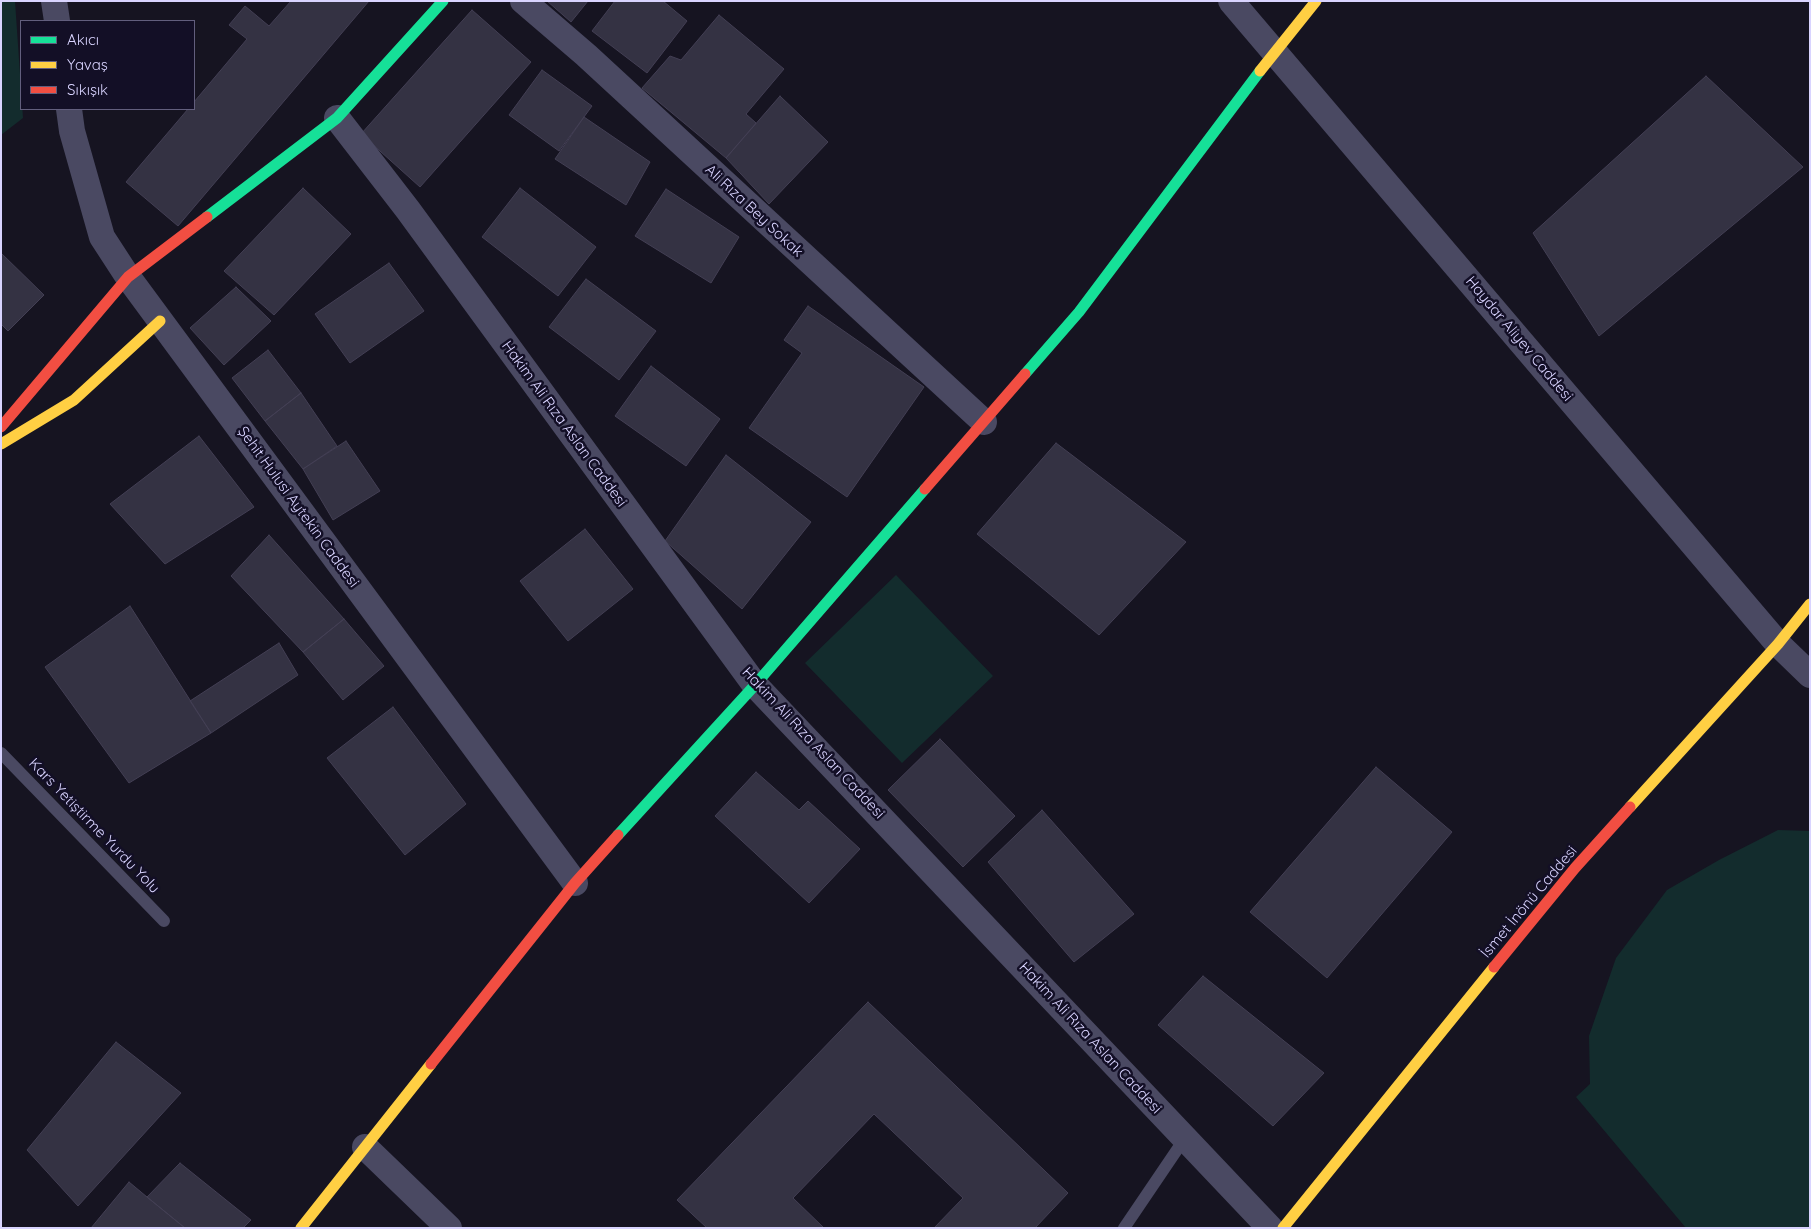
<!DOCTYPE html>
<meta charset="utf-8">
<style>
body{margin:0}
#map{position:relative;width:1811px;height:1229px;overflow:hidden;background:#161421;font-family:Quicksand,sans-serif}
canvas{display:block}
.frame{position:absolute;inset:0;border:2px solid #d9d4ff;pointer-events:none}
.legend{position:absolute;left:20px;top:20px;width:175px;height:90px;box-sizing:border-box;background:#130f26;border:1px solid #625e7d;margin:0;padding:6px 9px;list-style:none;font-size:15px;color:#d9d4ff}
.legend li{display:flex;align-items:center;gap:10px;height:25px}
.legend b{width:25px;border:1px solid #625e7d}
</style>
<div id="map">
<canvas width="1811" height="1229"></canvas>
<div class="frame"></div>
<ul class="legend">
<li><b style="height:6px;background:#16e098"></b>Akıcı</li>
<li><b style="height:6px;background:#ffcf43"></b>Yavaş</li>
<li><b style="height:6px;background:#f24e42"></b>Sıkışık</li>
</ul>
</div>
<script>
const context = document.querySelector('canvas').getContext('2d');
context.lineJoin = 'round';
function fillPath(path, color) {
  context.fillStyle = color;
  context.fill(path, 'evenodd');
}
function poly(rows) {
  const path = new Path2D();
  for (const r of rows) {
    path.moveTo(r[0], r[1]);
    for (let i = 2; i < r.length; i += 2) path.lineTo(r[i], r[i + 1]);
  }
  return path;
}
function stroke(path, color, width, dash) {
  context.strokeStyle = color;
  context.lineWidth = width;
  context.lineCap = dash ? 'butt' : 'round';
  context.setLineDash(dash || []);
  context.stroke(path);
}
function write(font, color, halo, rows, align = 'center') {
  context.font = font + ' Quicksand,sans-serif';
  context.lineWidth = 5;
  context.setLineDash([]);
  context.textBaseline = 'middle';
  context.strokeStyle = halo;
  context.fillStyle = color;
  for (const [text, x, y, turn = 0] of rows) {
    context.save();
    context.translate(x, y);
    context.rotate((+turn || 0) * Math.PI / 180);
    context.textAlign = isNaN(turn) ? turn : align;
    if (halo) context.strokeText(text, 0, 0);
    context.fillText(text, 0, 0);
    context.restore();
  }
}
fillPath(poly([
 [1,1,15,1,23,118,1,135],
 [896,575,993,676,902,763,805,663],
 [1778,830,1810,831,1810,1228,1686,1228,1576,1097,1590,1084,1589,1036,1616,958,1667,890,1719,860]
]), '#132c2d');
const building = poly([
 [291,1,369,1,178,226,126,182,188,109,194,109,194,102,247,39,229,25,245,6,269,26,291,1],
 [547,1,588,1,571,22,547,1],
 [615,1,663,1,687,21,647,73,592,31,615,1],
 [472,10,531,62,420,187,361,134,472,10],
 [719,15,784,69,746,114,756,123,726,158,642,88,670,56,681,60,719,15],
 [542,70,592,106,559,151,509,115,542,70],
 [1706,76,1803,167,1599,336,1533,233,1706,76],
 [780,96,828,142,769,204,726,158,780,96],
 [584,117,650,162,626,205,555,159,584,117],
 [303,188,351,234,274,315,224,271,303,188],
 [520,188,596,247,558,296,482,237,520,188],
 [666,189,739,237,711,283,635,236,666,189],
 [1,253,44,295,8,331,1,324,1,253],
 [389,263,424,311,350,363,315,314,389,263],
 [586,279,656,331,619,380,549,327,586,279],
 [236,287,271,321,224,365,190,328,236,287],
 [808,306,924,387,847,497,749,428,802,353,784,340,808,306],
 [268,350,301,393,265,421,232,378,268,350],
 [651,366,720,419,686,466,615,416,651,366],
 [301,393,337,446,303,469,265,421,301,393],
 [199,436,254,507,165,564,110,504,199,436],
 [346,441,380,491,333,520,303,469,346,441],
 [1056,443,1186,542,1099,635,977,534,1056,443],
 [726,455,811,522,742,609,665,541,726,455],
 [585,529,633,589,568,641,520,581,585,529],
 [269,535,344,619,303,652,231,576,269,535],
 [130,606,211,733,129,783,45,667,130,606],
 [344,619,384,666,343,700,303,652,344,619],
 [279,643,298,675,211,733,190,701,279,643],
 [393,707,466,804,405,855,327,758,393,707],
 [940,739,1015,816,963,867,888,790,940,739],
 [1376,767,1452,832,1327,978,1250,912,1376,767],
 [756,772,799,810,808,801,860,849,809,903,715,816,756,772],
 [1042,810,1134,914,1074,962,988,862,1042,810],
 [1203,976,1324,1073,1273,1126,1158,1025,1203,976],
 [868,1002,1068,1193,1035,1228,934,1228,963,1198,874,1114,793,1198,824,1228,707,1228,677,1200,868,1002],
 [116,1042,181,1093,78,1206,27,1150,116,1042],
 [180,1163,251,1220,243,1228,185,1228,147,1197,180,1163],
 [129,1182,147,1197,185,1228,91,1228,129,1182]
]);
fillPath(building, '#343243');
stroke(building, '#433f54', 1);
stroke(poly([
 [1,753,164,921],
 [1124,1228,1185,1138]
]), '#4a4962', 12);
stroke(poly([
 [54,1,57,21],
 [523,1,586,55,984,422],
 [1231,1,1778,644,1810,675],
 [69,109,72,131,102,237,128,277,575,883],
 [337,118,408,210,755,685,1270,1228],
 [365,1147,449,1228]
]), '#4a4962', 26);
stroke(poly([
 [207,217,337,118,443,1],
 [1025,374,1079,312,1260,71],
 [618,835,755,685,925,489]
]), '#16e098', 11);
stroke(poly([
 [1260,71,1316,1],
 [1,444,74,400,160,321],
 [1630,807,1778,644,1810,604],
 [301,1228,431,1064],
 [1283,1228,1494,967]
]), '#ffcf43', 11);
stroke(poly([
 [1,427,128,277,207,217],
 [925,489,1025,374],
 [1494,967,1575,868,1630,807],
 [431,1064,575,883,618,835]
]), '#f24e42', 11);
write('15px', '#d9d4ff', '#130f26', [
 ["Ali Rıza Bey Sokak",754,211,43],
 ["Haydar Aliyev Caddesi",1519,339,50],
 ["Hakim Ali Rıza Aslan Caddesi",564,424,54],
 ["Şehit Hulusi Aytekin Caddesi",298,507,54],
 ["Hakim Ali Rıza Aslan Caddesi",813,743,47],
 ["Kars Yetiştirme Yurdu Yolu",94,826,46],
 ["İsmet İnönü Caddesi",1529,902,-50],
 ["Hakim Ali Rıza Aslan Caddesi",1090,1038,47]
]);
</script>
